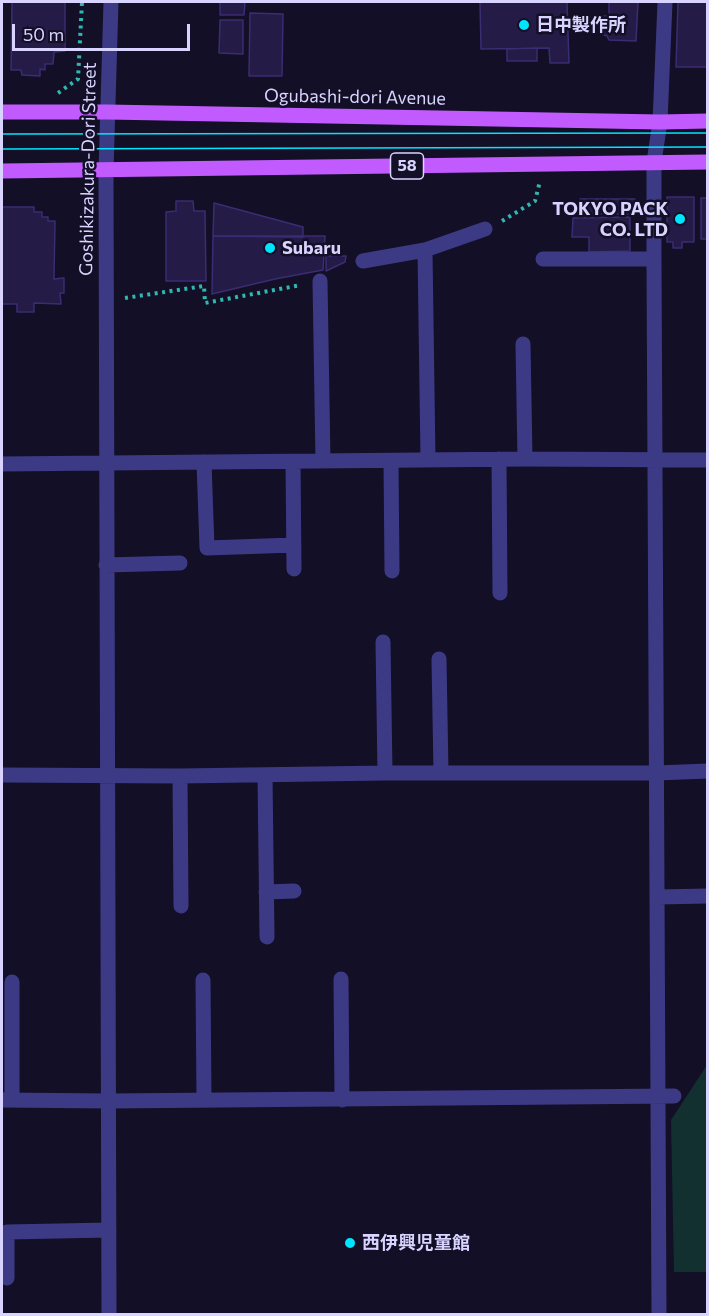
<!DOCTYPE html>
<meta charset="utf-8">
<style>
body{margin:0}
#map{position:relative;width:709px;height:1316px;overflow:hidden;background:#130f26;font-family:Commissioner,sans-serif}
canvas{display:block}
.frame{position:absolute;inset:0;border:3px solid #d9d4ff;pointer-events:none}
.scale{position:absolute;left:12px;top:24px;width:178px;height:27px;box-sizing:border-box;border:3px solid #d9d4ff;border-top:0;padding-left:8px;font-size:18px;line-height:21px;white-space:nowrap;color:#d9d4ff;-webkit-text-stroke:4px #130f26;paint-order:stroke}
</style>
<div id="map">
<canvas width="709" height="1316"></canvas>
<div class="frame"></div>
<div class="scale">50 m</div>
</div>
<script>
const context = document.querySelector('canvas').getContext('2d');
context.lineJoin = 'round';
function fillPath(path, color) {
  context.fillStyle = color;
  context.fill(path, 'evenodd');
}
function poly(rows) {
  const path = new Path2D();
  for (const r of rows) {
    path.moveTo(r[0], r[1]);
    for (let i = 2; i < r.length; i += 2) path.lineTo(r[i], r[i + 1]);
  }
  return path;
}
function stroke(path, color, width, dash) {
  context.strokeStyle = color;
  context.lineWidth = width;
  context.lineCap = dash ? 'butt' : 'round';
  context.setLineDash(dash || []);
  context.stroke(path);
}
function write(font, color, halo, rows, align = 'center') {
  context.font = font + ' Commissioner,"Noto Sans JP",sans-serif';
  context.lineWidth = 5;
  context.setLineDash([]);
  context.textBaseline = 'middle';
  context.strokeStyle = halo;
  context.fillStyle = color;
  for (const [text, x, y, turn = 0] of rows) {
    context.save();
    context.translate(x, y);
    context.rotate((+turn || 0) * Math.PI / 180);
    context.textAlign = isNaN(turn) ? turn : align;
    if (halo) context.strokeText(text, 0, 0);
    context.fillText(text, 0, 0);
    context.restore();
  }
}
fillPath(poly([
 [707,1065,707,1272,674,1272,671,1120]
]), '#12302f');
const building = poly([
 [12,2,65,2,65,51,54,52,53,64,45,64,45,70,40,69,40,76,22,75,21,70,11,70,12,2],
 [220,2,245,2,244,15,220,15,220,2],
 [480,2,567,2,569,63,550,63,549,48,481,49,480,2],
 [609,2,638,2,636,41,609,40,607,36,601,34,602,16,609,16,609,2],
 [678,2,708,2,708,67,676,67,678,2],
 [250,13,283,14,282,76,249,76,250,13],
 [220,20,243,20,243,54,219,53,220,20],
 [537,48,537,61,507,61,507,49,537,48],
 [667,197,694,197,694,242,682,242,682,248,673,248,673,242,667,242,667,197],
 [701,198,708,198,708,239,701,239,701,198],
 [580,199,635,199,635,214,580,214,580,199],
 [176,201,193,201,194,211,205,211,206,281,166,281,166,212,176,211,176,201],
 [214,203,303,227,303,237,213,236,214,203],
 [2,207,34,207,34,212,42,212,42,217,48,217,48,221,55,221,54,279,64,278,64,293,60,293,61,304,34,303,34,312,17,312,17,304,2,304,2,207],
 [630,217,630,251,589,252,589,237,572,237,573,218,630,217],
 [213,236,325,236,323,270,275,279,212,294,213,236],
 [326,256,346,256,345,262,326,271,326,256]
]);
fillPath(building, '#241b47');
stroke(building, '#3b2d73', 1.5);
stroke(poly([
 [58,93,78,79,82,2],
 [502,221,535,201,540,181],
 [125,298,204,286,205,303,301,285]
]), '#2fb8b0', 4, [3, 4.5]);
stroke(poly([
 [425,250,428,460],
 [543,259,654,259],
 [363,261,425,250,485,229],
 [320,281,323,461],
 [523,344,525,459],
 [499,459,500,593],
 [391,461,392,571],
 [204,462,207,548,294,545],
 [293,462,294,569],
 [2,464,525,459,708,460],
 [106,565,180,563],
 [383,642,385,773],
 [439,659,441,773],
 [2,775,180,776,385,773,656,773,708,771],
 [265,775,267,937],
 [180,776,181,906],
 [266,892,294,891],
 [657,897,708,896],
 [341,979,342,1100],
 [203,980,204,1100],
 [2,1100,110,1101,674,1096],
 [12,1100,12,982],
 [7,1278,7,1232,109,1230],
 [109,1314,106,171,111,2],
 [659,1314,654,259,654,162,660,122,665,2]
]), '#3d3a85', 15);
stroke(poly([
 [2,112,107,112,660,122,708,121],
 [2,171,708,162]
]), '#c25bff', 15);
stroke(poly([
 [2,134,708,133],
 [2,149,708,147]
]), '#00e5ff', 1.5);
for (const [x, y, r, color] of [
 [524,25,6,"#00e5ff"],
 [680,219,6,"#00e5ff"],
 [270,248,6,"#00e5ff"],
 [350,1243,6,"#00e5ff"]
]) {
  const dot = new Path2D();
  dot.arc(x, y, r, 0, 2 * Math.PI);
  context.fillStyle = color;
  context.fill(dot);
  stroke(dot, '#130f26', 2);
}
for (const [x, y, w] of [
 [407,166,33]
]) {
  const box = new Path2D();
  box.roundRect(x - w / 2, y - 13, w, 26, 4.5);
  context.fillStyle = '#130f26';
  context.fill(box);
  stroke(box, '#d9d4ff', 1.5);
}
write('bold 16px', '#d9d4ff', null, [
 ["58",407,166]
]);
write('bold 18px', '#d9d4ff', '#130f26', [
 ["日中製作所",536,25],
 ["TOKYO PACK",668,209,"right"],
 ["CO. LTD",668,230,"right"],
 ["Subaru",282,248],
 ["西伊興児童館",362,1243]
], 'left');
write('18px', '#d9d4ff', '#130f26', [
 ["Ogubashi-dori Avenue",355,97,1],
 ["Goshikizakura-Dori Street",88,169,-89]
]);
</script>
